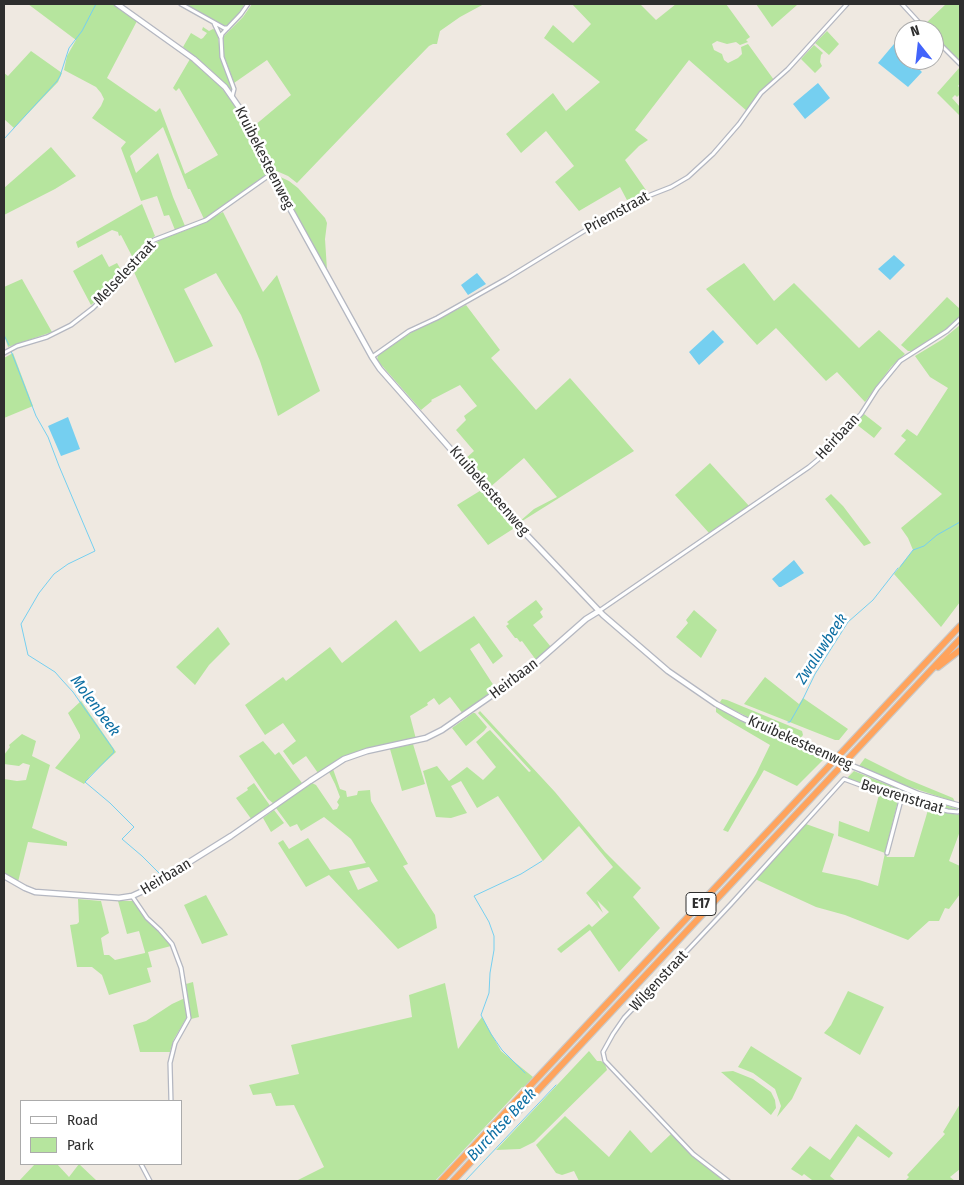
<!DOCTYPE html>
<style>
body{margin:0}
#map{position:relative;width:964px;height:1185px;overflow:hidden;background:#efe9e1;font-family:"Fira Sans Condensed",sans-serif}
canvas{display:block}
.frame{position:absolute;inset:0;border:5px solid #2e2e2e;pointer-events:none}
.legend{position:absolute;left:20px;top:1100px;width:162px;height:65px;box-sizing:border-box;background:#fff;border:1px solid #ababab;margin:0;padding:6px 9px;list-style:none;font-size:15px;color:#2e2e2e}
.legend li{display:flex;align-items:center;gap:10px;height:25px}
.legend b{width:25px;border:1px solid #ababab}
.north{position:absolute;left:894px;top:20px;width:50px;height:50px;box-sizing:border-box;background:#fff;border:1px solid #ababab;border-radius:50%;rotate:344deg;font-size:14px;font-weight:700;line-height:20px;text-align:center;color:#2e2e2e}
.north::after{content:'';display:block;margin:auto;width:18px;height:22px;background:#4264fb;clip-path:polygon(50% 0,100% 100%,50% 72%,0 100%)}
</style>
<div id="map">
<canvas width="964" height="1185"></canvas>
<div class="frame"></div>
<ul class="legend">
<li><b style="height:6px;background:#fff"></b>Road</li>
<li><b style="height:14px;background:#b6e59e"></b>Park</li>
</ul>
<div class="north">N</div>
</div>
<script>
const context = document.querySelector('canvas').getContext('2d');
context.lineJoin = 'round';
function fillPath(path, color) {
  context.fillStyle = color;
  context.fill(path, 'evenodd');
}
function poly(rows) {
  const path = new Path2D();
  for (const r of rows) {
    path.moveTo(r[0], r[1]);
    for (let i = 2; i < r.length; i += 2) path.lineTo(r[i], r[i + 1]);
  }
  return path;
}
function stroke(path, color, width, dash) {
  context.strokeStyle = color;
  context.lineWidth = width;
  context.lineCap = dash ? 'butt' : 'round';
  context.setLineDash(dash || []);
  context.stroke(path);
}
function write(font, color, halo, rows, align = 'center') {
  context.font = font + ' "Fira Sans Condensed",sans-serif';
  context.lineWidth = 5;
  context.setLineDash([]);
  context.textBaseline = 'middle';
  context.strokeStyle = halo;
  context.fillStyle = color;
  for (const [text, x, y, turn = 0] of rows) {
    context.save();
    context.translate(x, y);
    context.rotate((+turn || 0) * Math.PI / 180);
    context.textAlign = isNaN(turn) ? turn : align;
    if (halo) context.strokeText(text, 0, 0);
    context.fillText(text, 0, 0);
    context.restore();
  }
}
fillPath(poly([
 [28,4,113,4,137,21,107,78,156,112,160,108,185,174,218,155,179,88,176,91,173,88,190,59,221,87,238,110,252,136,266,171,266,175,204,219,190,189,188,189,163,127,130,156,136,173,158,153,173,197,185,226,175,230,169,215,164,216,157,196,141,201,121,148,126,142,92,118,101,106,104,99,101,93,96,87,64,70,67,56,76,40],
 [185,4,241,4,245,6,228,25,225,26],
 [252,4,484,4,460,17,440,31,437,44,433,44,429,46,389,87,297,183,288,176,272,169,254,126,291,95,267,60,234,83,223,53,223,37,243,17],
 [572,4,640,4,656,20,676,4,726,4,750,37,746,40,748,42,740,45,736,42,727,44,717,41,712,44,714,50,722,54,724,60,728,63,738,58,742,54,741,47,748,44,774,80,759,93,748,112,689,60,635,130,648,140,639,146,625,160,648,193,628,202,620,187,579,211,555,182,574,166,546,131,521,153,506,134,553,93,566,111,600,82,544,38,553,25,573,43,591,24],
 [756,4,796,4,797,5,772,27],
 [946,4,960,4,960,61,934,36,934,30,928,30,924,25],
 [203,27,209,31,213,29,217,31,221,57,232,88,231,90,210,69,183,47,191,33,201,39,203,38,207,33,202,30],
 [827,31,839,44,829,55,815,43],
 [814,45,823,53,821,55,820,62,822,66,815,73,801,59],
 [31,51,62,73,58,82,14,128,4,119,4,73,8,76],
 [960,67,960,83,958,86,960,88,960,94,957,97,955,95,952,98,960,107,960,116,937,93],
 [51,147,76,176,55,189,4,215,4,188],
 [274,174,289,181,298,188,325,218,327,223,325,239,327,270],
 [142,204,155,236,141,246,139,253,134,260,121,235,119,236,118,232,112,230,78,248,76,242],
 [223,212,263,292,277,275,320,391,278,416,260,361,241,315,216,273,184,289,213,346,175,363,134,272,152,245,162,239,189,229],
 [102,254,109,267,117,263,124,275,91,305,73,271],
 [744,263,774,301,794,283,859,348,879,330,905,354,891,367,865,402,837,372,826,381,776,328,757,345,706,289],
 [22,279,52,332,8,347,4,335,4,287],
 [947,297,960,309,960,319,942,333,914,351,908,351,901,345],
 [466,305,500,350,491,358,536,410,570,378,634,451,519,523,519,522,534,509,557,497,524,458,489,488,464,460,474,451,456,430,466,420,464,416,477,406,460,385,431,400,432,401,421,410,377,360,378,355,412,332],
 [960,325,960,602,941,627,894,574,913,550,908,538,901,528,942,494,894,454,906,440,901,436,907,429,917,436,948,388,930,377,915,356,943,339],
 [13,353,33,406,4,418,4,358],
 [864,414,882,428,874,438,856,424],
 [710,463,750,507,709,533,675,495],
 [483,489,516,527,488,545,457,505],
 [831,494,843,506,871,543,864,546,825,499],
 [536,600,543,609,540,612,543,617,533,625,551,647,536,660,522,641,520,642,517,638,515,638,506,626,509,624,507,622],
 [694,610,717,630,701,658,676,637,688,623,686,620],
 [474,616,503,656,493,664,479,643,470,649,496,689,463,714,450,697,439,705,434,698,427,703,428,705,410,716,416,739,386,744,353,754,339,760,318,773,306,756,293,765,283,751,296,741,283,723,265,735,245,705,283,677,286,681,330,647,342,663,396,620,420,652],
 [218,627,230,644,209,665,195,685,176,667],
 [765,677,799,704,803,698,848,729,839,740,835,740,744,704],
 [722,699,727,700,802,731,803,735,798,741,721,704,720,702],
 [81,701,116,752,90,776,84,784,55,768,80,738,80,735,68,713],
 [716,708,720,708,749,724,824,759,797,786,764,770,728,832,723,830,756,774,770,745,724,718,716,712],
 [480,711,555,792,605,852,641,888,633,897,660,928,619,972,590,930,561,953,557,949,589,924,592,927,609,912,597,900,603,913,586,893,613,867,579,826,543,861,498,796,477,808,461,781,451,786,467,813,451,818,436,817,423,771,437,766,449,781,467,767,483,780,496,767,476,742,487,732,490,730,529,772,531,771,478,713],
 [473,713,475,713,487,727,484,731,466,746,452,728],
 [22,734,36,741,32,756,50,765,32,828,67,842,67,846,28,842,18,882,4,874,4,779,17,781,26,780,30,765,23,763,19,766,4,764,4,755,10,747,9,745],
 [263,741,275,755,279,752,302,783,274,804,268,799,239,756],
 [413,744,425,784,402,791,390,749],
 [865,758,907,779,953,798,955,802,904,785,859,766],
 [333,769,340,789,346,791,347,797,357,795,358,791,370,790,371,801,408,864,403,866,435,915,437,928,398,949,329,875,306,887,278,843,283,840,289,849,308,838,330,870,366,863,351,839,324,817,301,831,297,824,290,827,276,808,312,783,316,785,333,810,337,809,339,805,337,802,340,797,335,784,329,772],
 [369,867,378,881,358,890,349,871],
 [854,771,916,796,958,809,952,811,924,805,849,780,848,777],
 [254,783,271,807,252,820,236,798,248,790,247,788],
 [879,795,898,801,885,853,887,857,914,857,928,810,960,815,960,831,949,861,960,866,960,894,949,909,945,908,939,921,929,921,908,940,845,915,816,907,755,879,806,824,834,834,822,872,859,880,878,886,885,853,838,836,839,821,869,832],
 [274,810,284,823,271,832,263,818],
 [206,895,228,935,202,944,184,905],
 [78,899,101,901,109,933,101,938,104,955,109,955,115,960,145,953,145,952,139,931,127,934,118,901,133,901,145,918,161,933,171,946,148,952,152,967,147,968,151,982,109,995,102,975,92,967,77,967,70,925,77,924,79,922],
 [193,982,199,1017,191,1019,186,984],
 [445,983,458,1049,482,1017,501,1051,533,1077,524,1088,522,1087,435,1181,296,1181,324,1167,294,1105,276,1106,271,1093,253,1095,249,1085,299,1074,291,1045,412,1017,409,995],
 [848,991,884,1007,860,1055,824,1033,831,1025],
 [185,998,187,1017,174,1039,170,1052,140,1052,133,1025,146,1021,172,1004],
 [751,1046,802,1078,792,1099,777,1117,781,1106,775,1089,753,1073,738,1067],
 [589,1051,597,1061,601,1061,605,1064,607,1070,534,1142,520,1149,496,1150],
 [733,1071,753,1079,771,1092,775,1100,776,1108,771,1115,721,1072],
 [960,1104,960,1169,950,1177,955,1181,905,1181,909,1177,907,1175,945,1134,943,1132],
 [565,1116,609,1157,630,1130,651,1153,671,1134,694,1157,724,1181,579,1181,574,1171,562,1175,556,1173,536,1145],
 [856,1124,893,1153,889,1158,858,1136,830,1176,836,1181,811,1181,812,1180,804,1174,802,1176,791,1169,810,1146,830,1160],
 [35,1164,57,1164,69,1177,79,1164,97,1181,19,1181]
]), '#b6e59e');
fillPath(poly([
 [894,44,904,54,904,60,910,60,922,72,908,87,878,63],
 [818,83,830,98,805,119,793,104],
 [894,255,905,265,890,280,878,269],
 [477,273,486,284,468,295,461,285],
 [713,330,724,342,699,365,689,352],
 [68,417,80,449,61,456,48,426],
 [794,560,804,573,781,587,779,587,772,579]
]), '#75cff0');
stroke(poly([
 [4,139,57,81,60,76,69,48,82,31,96,4],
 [4,335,9,345],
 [11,351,36,416,48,437,59,466,95,551,68,564,54,574,39,593,21,624,28,655,55,672,62,680,73,692,113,749,114,752,85,782,110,803,134,827,122,839,142,856,160,874],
 [900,567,913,550,924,546,937,535,960,522],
 [788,722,790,722,802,701,815,674,848,622,873,600,898,568],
 [525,1073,502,1050,491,1034,481,1015,489,993,490,973,494,950,494,936,489,922,474,896,521,874,542,861],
 [465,1181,556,1085]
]), '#75cff0', 1);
const street = poly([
 [181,4,224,28,228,28],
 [902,4,926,30],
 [214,23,221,38],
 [934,38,960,64],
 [232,97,234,89,222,57,221,38,222,34,241,14,248,4],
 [4,353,17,346,47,337,71,325,93,308,122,279,146,248,154,240,206,220,271,174],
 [372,357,409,331,437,318,506,279,630,203,671,187,688,177,713,154,739,124,761,93,788,69,847,4],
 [599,611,809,467,821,457,861,414,877,389,900,361,947,331,960,319],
 [887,853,901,800],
 [132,896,147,918,160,930,172,944,181,968,189,1018,175,1043,170,1063,171,1101],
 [141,1164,150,1181],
 [728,1181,693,1154,605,1061,603,1052,613,1034,624,1018,731,904,844,779,901,800,948,811,958,812,960,810]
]);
const secondary = poly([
 [117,4,194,59,225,87,243,113,271,174,372,357,380,369,522,530,603,615,668,671,716,704,742,718,807,748],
 [862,770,918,794,960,806],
 [4,876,25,888,35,892,119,898,132,896,143,891,231,836,310,781,344,759,367,751,426,738,442,730,504,687,536,663,586,619,599,611]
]);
const highway = poly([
 [938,667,960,650],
 [441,1181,960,626],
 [453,1181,960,639]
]);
stroke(street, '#b4b7c1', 5.5);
stroke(secondary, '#b4b7c1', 7);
stroke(highway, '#c9c9c9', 8);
stroke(street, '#fff', 3);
stroke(secondary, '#fff', 4.5);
stroke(highway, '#ffa35c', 5.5);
const secondaryBridge = poly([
 [807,748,862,770]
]);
stroke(secondaryBridge, '#b4b7c1', 7, []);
stroke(secondaryBridge, '#fff', 4.5);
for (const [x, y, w] of [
 [701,904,30]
]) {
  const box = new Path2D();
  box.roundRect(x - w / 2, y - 11.5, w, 23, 4);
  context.fillStyle = '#fff';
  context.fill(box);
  stroke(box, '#2e2e2e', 1);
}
write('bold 14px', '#2e2e2e', null, [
 ["E17",701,904]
]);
write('15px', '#2e2e2e', '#fff', [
 ["Kruibekesteenweg",264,158,63],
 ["Priemstraat",617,213,-29],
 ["Melselestraat",125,273,-47],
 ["Heirbaan",838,437,-47],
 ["Kruibekesteenweg",489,491,49],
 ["Heirbaan",514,679,-37],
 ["Kruibekesteenweg",800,743,24],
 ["Beverenstraat",902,797,17],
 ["Heirbaan",166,877,-31],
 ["Wilgenstraat",659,981,-47]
]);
write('italic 16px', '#0d6fa3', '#fff', [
 ["Zwaluwbeek",822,649,-57],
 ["Molenbeek",95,706,53],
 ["Burchtse Beek",502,1125,-47]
]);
</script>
